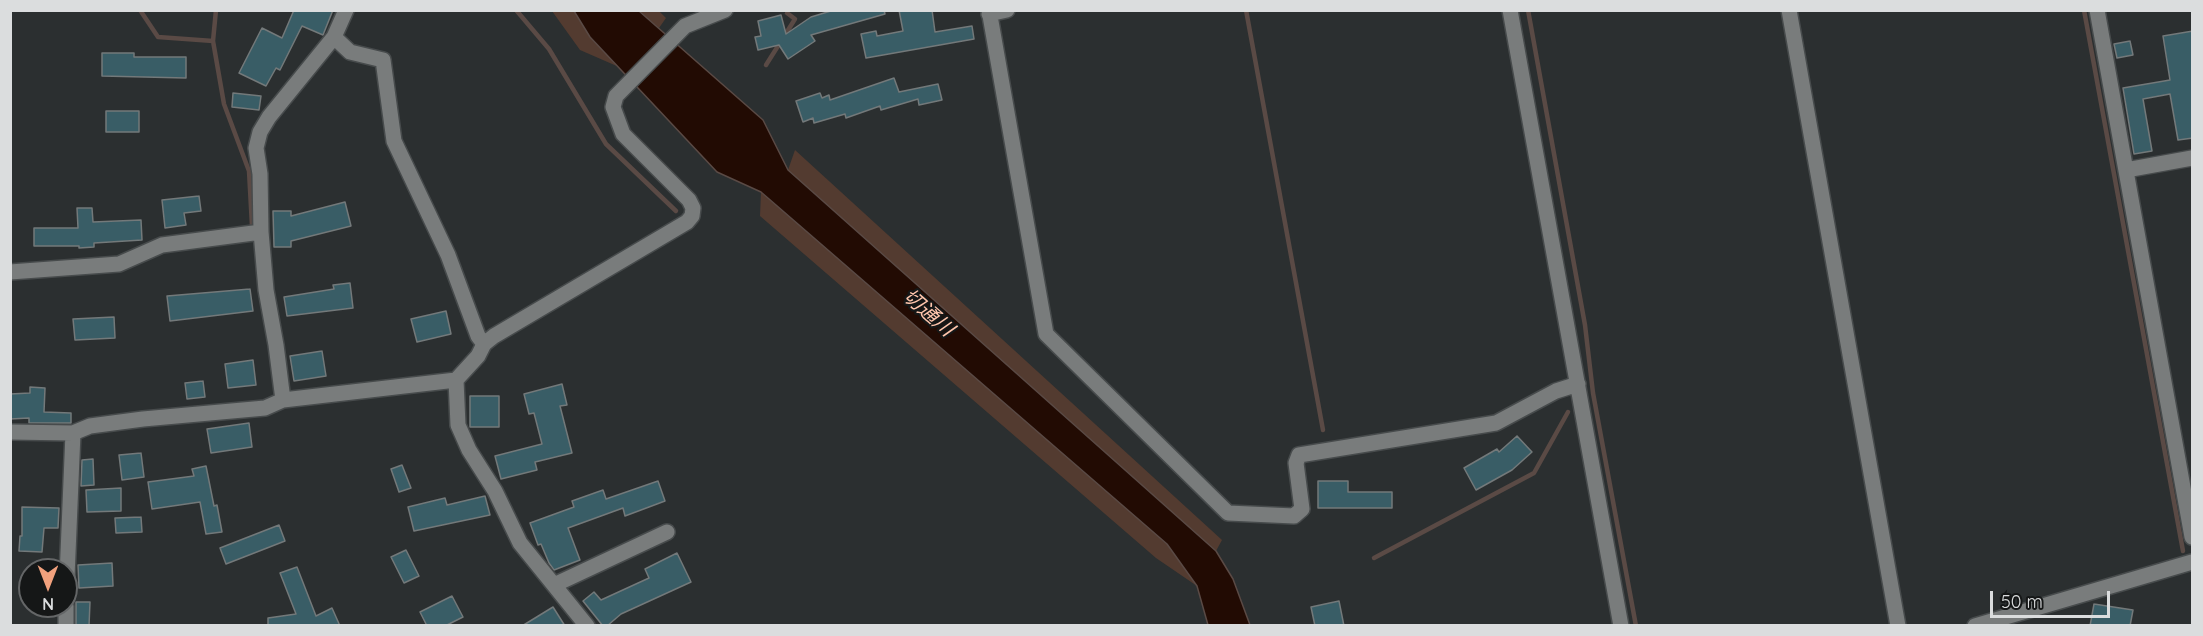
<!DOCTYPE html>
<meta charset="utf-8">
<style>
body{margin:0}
#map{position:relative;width:2203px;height:636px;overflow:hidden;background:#2b2f30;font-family:Quicksand,sans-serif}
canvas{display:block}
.frame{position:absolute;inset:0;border:12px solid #dbddde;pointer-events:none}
.north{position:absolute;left:18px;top:558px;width:60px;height:60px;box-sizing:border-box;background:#151717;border:2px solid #646667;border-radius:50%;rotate:180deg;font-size:16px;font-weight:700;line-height:24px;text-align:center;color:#dbddde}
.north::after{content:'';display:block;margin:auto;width:21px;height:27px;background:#f1a17d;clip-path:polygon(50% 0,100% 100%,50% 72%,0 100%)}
.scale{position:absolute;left:1990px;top:591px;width:120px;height:27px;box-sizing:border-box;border:3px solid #dbddde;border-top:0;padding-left:8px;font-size:18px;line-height:21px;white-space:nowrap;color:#dbddde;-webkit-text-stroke:4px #151717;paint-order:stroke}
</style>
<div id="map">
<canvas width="2203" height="636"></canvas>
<div class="frame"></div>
<div class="north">N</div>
<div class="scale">50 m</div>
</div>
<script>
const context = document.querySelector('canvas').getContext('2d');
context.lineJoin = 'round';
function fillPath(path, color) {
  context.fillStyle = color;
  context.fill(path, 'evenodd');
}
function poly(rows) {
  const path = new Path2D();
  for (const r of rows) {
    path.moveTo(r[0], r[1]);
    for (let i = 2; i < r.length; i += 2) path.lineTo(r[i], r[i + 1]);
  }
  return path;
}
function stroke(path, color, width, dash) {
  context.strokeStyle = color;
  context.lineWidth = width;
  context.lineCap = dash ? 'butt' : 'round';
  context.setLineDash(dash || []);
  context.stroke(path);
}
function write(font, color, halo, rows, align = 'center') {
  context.font = font + ' Quicksand,"Noto Sans JP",sans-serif';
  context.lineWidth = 4.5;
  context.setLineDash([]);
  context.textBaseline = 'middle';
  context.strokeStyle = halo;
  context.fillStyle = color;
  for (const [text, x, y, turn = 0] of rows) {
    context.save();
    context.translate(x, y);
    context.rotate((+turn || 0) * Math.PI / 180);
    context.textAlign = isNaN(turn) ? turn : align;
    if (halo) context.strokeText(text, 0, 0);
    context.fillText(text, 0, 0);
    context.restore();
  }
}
fillPath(poly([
 [552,11,574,11,590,37,619,67,580,50],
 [639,11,659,11,666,18,659,28],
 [795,150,1222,540,1216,551,788,170],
 [761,192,1167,544,1197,586,1156,558,760,216]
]), '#533b30');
const water = poly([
 [574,11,639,11,763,120,788,170,1216,551,1233,579,1250,625,1208,625,1197,586,1167,544,761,192,717,172,590,37,574,11]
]);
fillPath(water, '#220b03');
stroke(water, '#5a4a45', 1.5);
stroke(poly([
 [140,10,158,37,213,41,224,104,249,171,252,226],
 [516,10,549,49,606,144,676,211],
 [1246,10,1323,430],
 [1528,10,1585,325,1593,393,1636,626],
 [2084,10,2183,551],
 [213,41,216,10],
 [766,65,795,19,787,13],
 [1374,558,1534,473,1568,412]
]), '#5a4a45', 4.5);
const building = poly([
 [294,10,333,10,323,35,302,26,280,70,276,68,266,86,239,73,262,28,282,38,294,10],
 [834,10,884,10,885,14,811,35,815,41,788,59,779,45,758,50,755,37,761,36,758,21,781,15,786,34,811,17,834,10],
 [899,10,932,10,935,32,972,26,974,39,866,58,861,34,876,31,877,36,903,31,899,10],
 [2193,31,2193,138,2178,140,2170,94,2143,99,2152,151,2134,154,2123,88,2170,80,2163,36,2193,31],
 [2130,41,2133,55,2117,58,2114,44,2130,41],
 [102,53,134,53,134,57,186,57,186,78,102,76,102,53],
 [894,78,899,92,938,84,942,100,919,105,918,99,881,110,880,106,846,118,845,114,814,123,813,118,803,122,796,101,820,93,822,98,829,95,830,100,894,78],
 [233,93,261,96,259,110,232,107,233,93],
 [106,111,139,111,139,132,106,132,106,111],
 [199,196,201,211,184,213,186,225,165,228,162,200,199,196],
 [345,202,351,226,291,241,291,247,274,247,273,211,291,211,291,216,345,202],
 [77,208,92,208,93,222,141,220,142,240,94,243,94,247,79,248,79,246,34,246,34,228,78,228,77,208],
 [350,283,353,308,287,316,284,297,334,289,333,285,350,283],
 [250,289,253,311,170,321,167,296,250,289],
 [446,311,451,334,417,342,411,319,446,311],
 [114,317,115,338,75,340,73,319,114,317],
 [322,351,326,376,294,381,290,356,322,351],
 [253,360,256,385,228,388,225,364,253,360],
 [203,381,205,397,187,399,185,383,203,381],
 [562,384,567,405,560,406,572,453,535,462,537,470,501,479,495,456,542,444,534,413,529,414,524,394,562,384],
 [30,387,45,388,44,412,71,413,71,423,29,423,29,418,10,419,10,394,30,393,30,387],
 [470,396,499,396,499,427,470,427,470,396],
 [249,423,252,447,211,453,207,429,249,423],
 [1517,436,1532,452,1512,470,1476,490,1464,468,1497,449,1499,452,1517,436],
 [141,453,144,477,122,480,119,455,141,453],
 [93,459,94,485,81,486,82,460,93,459],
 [402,465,411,488,399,492,391,469,402,465],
 [206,466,214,506,217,505,222,532,206,534,200,502,152,509,148,482,194,476,192,469,206,466],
 [658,481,665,501,625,516,623,508,568,528,580,560,554,570,549,563,541,544,538,545,530,523,574,507,572,501,603,490,606,499,658,481],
 [1318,481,1348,481,1348,492,1392,492,1392,508,1318,508,1318,481],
 [121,488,121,511,87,512,86,490,121,488],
 [485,496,490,515,414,531,408,507,445,498,447,505,485,496],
 [22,507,59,508,58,528,44,528,42,552,19,551,20,536,22,536,22,507],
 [141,517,142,532,116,533,115,518,141,517],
 [279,525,285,541,226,564,220,548,279,525],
 [406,550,419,576,404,583,391,557,406,550],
 [677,553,691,582,621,614,607,626,603,626,583,601,594,592,601,600,649,578,645,569,677,553],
 [112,563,113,586,79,588,78,565,112,563],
 [297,567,316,616,332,608,340,626,268,626,268,618,296,614,280,573,297,567],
 [452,596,463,617,445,626,427,626,420,612,452,596],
 [1339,601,1344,626,1315,626,1311,607,1339,601],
 [76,602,90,602,89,626,76,626,76,602],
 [2094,604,2133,610,2130,626,2090,626,2094,604],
 [553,607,565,626,522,626,553,607]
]);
fillPath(building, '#395d66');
stroke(building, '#73797a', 1.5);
const minor = poly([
 [989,10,1046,334,1228,513,1294,516,1302,509,1296,463,1299,455,1496,423,1556,391,1578,384],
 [1510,10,1621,626],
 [1789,10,1898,626],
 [2097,10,2192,537],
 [989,14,1007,10],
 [334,37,350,52,383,60,394,141,448,255,478,336,484,344],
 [2126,170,2192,158],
 [10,272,119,264,162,245,261,232],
 [283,400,276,345,266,290,261,232,260,174,256,148,260,132,269,117,334,37,346,10],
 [10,432,73,433,90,426,143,419,265,408,283,400,456,380],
 [554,585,667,532],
 [66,601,73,433],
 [66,626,66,606],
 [587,626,520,543,495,491,469,450,458,425,456,380,478,356,484,344,494,336,687,222,692,216,693,208,689,200,623,134,613,107,616,96,685,26,725,10],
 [1975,626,2192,562]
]);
stroke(minor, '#474b4c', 18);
stroke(minor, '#797c7c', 15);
write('italic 20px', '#fec5ac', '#151717', [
 ["切通川",928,313,41]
]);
</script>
